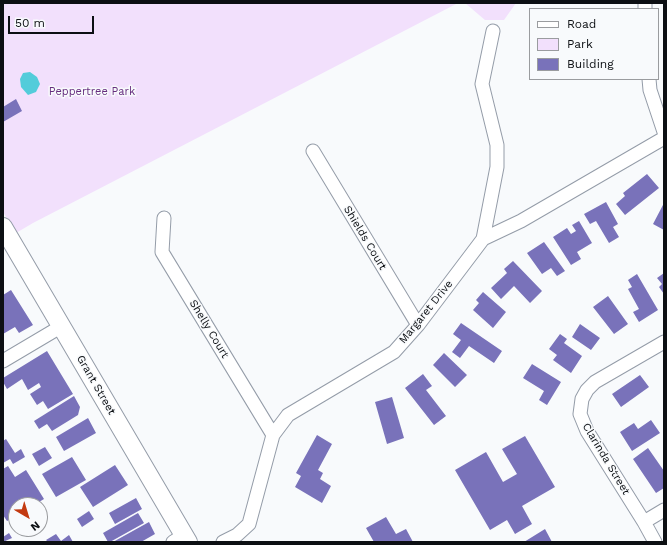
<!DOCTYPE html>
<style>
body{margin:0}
#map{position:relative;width:667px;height:545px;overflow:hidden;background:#f8fafc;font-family:"Work Sans",sans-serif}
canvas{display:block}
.frame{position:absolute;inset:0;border:4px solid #0c0f13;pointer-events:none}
.legend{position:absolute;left:529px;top:8px;width:130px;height:72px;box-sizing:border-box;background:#f8fafc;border:1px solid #9a9c9f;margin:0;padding:5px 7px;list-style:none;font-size:12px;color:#0c0f13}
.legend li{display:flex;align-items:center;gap:8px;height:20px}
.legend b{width:20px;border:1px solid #9a9c9f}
.north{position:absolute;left:8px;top:497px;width:40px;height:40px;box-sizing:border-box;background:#f8fafc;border:1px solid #9a9c9f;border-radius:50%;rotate:142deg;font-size:11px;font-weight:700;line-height:16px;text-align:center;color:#0c0f13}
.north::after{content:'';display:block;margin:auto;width:14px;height:18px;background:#c33a11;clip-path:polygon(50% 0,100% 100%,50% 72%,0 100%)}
.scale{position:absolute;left:8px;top:16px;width:86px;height:18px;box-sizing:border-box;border:2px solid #0c0f13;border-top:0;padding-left:5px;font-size:12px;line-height:14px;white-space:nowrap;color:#0c0f13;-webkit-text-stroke:3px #f8fafc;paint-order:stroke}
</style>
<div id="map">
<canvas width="667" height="545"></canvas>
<div class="frame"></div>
<ul class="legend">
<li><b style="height:5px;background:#fff"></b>Road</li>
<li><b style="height:11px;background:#f2e0fc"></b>Park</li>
<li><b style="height:11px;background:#7972ba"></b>Building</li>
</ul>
<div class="north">N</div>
<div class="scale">50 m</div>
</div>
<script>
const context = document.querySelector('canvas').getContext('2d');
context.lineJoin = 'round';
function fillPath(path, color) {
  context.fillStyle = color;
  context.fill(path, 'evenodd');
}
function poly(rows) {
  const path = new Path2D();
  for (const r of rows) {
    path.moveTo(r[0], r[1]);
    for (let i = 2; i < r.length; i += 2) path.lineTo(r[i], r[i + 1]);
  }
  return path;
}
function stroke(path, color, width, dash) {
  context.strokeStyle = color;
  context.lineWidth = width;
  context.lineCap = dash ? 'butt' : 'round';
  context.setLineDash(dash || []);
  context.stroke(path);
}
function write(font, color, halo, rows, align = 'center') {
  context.font = font + ' "Work Sans",sans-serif';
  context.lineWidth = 3;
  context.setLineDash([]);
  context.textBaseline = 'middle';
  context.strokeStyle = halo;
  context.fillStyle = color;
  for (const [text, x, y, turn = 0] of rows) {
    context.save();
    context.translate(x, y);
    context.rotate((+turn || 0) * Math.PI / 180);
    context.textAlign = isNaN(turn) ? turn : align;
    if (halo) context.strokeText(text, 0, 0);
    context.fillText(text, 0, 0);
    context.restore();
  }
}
fillPath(poly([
 [3,3,458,3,33,223,16,233,3,212],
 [465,3,516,3,504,20,485,20]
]), '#f2e0fc');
fillPath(poly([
 [30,72,37,77,40,84,36,92,28,95,21,87,20,79,23,73]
]), '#53ccda');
fillPath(poly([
 [16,99,22,111,3,122,3,107],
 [647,174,659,188,625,215,616,204,625,196,623,193],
 [606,202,618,224,613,227,619,237,609,243,596,221,590,224,584,214],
 [664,203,664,230,653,224],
 [579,221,592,243,577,252,581,259,571,265,553,237,567,228,571,234,576,231,572,225],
 [544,242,565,271,557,276,551,268,542,274,527,253],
 [513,261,542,291,530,303,514,286,501,299,491,288,507,273,504,269],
 [664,273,664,294,659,287,662,284,657,278],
 [637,274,658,310,639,322,633,312,639,309,628,289,632,287,628,280],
 [11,290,33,325,19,333,15,327,3,334,3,295],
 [483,292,506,312,493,328,473,310,479,303,476,300],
 [608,296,628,324,614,334,593,307],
 [461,323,502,351,494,363,469,346,460,358,452,352,461,340,453,334],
 [580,324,600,338,591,350,572,337],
 [560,334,567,339,564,343,582,356,571,373,553,360,557,355,549,349],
 [47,351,73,394,48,409,43,401,37,405,30,394,41,387,39,383,28,390,22,379,7,389,3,382,3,378],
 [444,353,467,375,455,387,433,365],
 [532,364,561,382,547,405,539,400,544,391,523,378],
 [423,374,432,386,426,390,446,416,434,425,405,388],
 [640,375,649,387,621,407,612,394],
 [74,396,80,407,78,415,52,431,47,424,39,429,34,421],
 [392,397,404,438,387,444,375,402],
 [88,418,96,433,64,451,56,437],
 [651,420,660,433,632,451,620,432,634,423,638,429],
 [317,435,332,444,318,470,323,473,320,479,331,486,322,503,295,487,301,476,296,473],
 [525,436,555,487,522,506,532,524,515,534,507,520,490,530,455,470,486,452,503,482,517,474,502,449],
 [6,439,15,453,21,449,25,457,13,464,10,459,3,463,3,441],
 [45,447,52,458,39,466,32,454],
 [648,448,664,471,664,488,656,493,633,459],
 [72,457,86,480,56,497,42,474],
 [115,465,128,485,93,507,80,487],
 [8,466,15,477,26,470,44,499,34,505,16,505,16,516,7,521,3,515,3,469],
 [136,498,142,509,115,524,109,513],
 [89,511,94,519,82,527,77,519],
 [138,513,144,523,110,542,108,542,103,533],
 [386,517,396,534,406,529,413,542,374,542,366,528],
 [149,522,155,534,141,542,113,542],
 [545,529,552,542,524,542],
 [9,533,12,538,3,542,3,537],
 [56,534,61,541,69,535,73,542,48,542,46,540]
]), '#7972ba');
const street = poly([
 [645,9,645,3],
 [649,79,650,90,664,132],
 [313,151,418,325],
 [164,218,162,252,273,435],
 [483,239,497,167,497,145,482,84,493,31],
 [3,361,62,326],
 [644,522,664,510],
 [173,542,184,535],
 [223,542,237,535,249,524,273,435,288,415,394,352,418,325,483,239,521,221,664,138],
 [655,542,644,522,587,431,580,414,582,399,587,390,595,382,664,342]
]);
const secondary = poly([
 [3,227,188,542]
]);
stroke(street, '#949ca8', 15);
stroke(secondary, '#949ca8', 20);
stroke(street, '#fff', 13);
stroke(secondary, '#fff', 18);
write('11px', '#662d7e', '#f8fafc', [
 ["Peppertree Park",92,92]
]);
write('11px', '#0c0f13', '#f8fafc', [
 ["Shields Court",365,238,59],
 ["Margaret Drive",426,312,-51],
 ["Shelly Court",209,329,59],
 ["Grant Street",96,385,60],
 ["Clarinda Street",606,459,59]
]);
</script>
